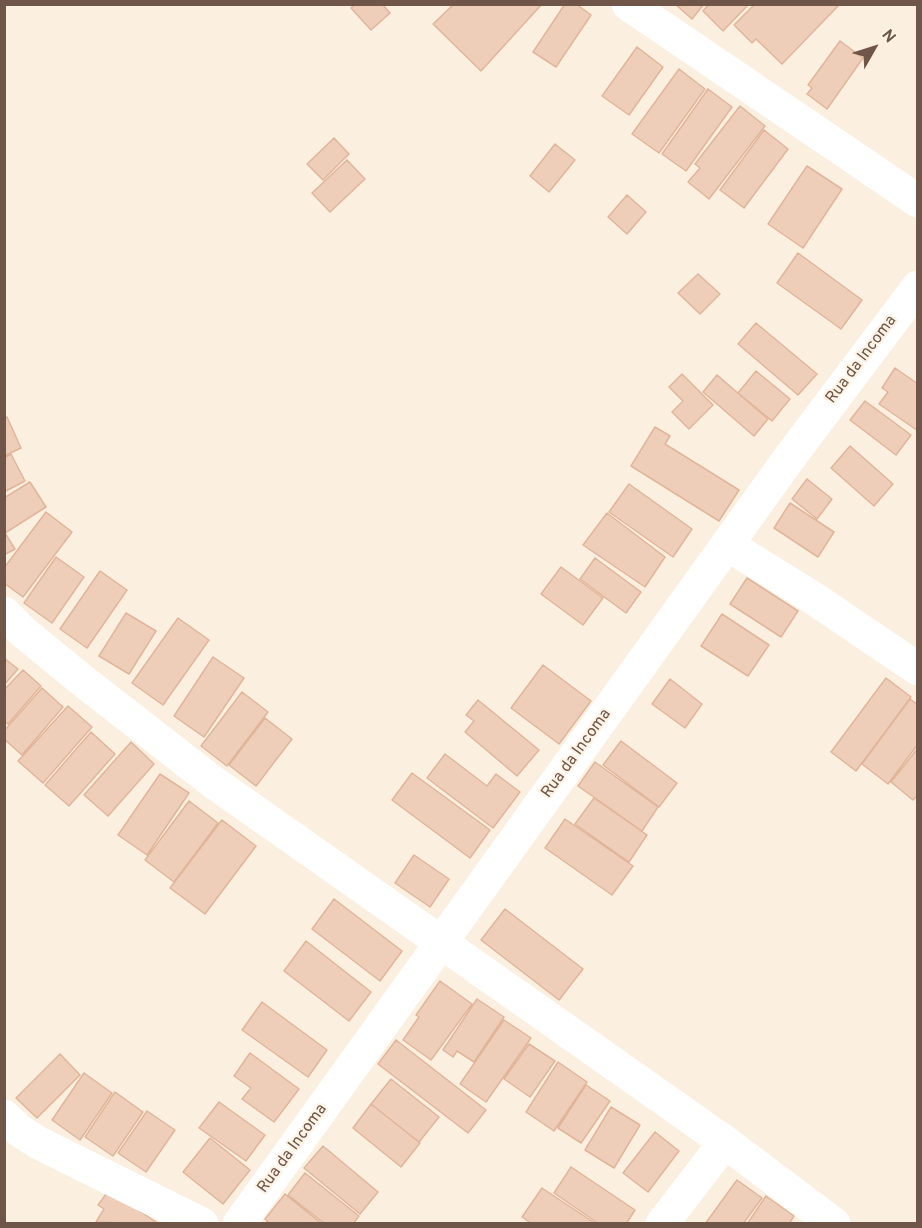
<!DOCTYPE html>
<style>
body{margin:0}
#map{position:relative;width:922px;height:1228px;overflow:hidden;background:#fbf0e0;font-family:Overpass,sans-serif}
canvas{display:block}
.frame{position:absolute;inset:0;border:6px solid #705649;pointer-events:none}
.north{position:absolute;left:844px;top:18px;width:60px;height:60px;-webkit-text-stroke:4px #fef4e5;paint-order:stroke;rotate:51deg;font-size:16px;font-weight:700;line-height:24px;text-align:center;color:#705649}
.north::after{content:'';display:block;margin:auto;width:21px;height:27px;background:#705649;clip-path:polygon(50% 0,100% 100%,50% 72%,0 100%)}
</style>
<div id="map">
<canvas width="922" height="1228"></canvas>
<div class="frame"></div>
<div class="north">N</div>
</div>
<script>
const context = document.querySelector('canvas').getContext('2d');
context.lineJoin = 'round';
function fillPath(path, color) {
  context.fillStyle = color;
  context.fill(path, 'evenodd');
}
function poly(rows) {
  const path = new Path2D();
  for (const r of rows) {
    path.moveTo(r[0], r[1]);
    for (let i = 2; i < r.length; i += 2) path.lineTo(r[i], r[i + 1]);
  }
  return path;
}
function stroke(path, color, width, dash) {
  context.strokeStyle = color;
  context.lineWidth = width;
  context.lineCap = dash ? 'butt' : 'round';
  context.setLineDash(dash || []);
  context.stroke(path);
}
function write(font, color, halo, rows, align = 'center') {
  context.font = font + ' Overpass,sans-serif';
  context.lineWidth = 4.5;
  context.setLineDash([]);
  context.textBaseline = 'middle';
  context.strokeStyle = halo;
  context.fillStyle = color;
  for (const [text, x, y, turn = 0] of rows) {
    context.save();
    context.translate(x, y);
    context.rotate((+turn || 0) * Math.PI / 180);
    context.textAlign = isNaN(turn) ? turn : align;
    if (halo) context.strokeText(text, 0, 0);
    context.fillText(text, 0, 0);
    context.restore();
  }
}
const building = poly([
 [355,4,382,4,390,13,371,30,351,8,355,4],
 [454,4,542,4,481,71,433,24,454,4],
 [565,4,576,4,591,15,556,67,533,52,565,4],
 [675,4,704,4,692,19,675,4],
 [709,4,749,4,723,31,703,11,709,4],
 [755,4,840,4,782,64,756,39,752,43,734,25,755,4],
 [840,41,863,58,827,109,807,94,812,88,808,85,840,41],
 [637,47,663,67,629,115,602,96,637,47],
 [679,69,705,89,659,153,632,134,679,69],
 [708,89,732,107,686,171,662,154,708,89],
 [740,106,765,126,709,199,688,182,700,168,695,164,740,106],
 [764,130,788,149,744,208,720,190,764,130],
 [334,138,349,154,323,180,307,164,334,138],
 [555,144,575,160,549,192,530,176,555,144],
 [347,160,365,179,330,212,312,193,347,160],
 [807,166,842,189,803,248,768,224,807,166],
 [627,195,646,212,627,234,608,217,627,195],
 [798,253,862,300,841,329,777,283,798,253],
 [698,274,720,294,700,314,678,293,698,274],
 [756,323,817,374,798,395,738,344,756,323],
 [895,368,918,384,918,431,879,404,888,392,882,388,895,368],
 [756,371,790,399,772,421,738,393,756,371],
 [682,374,713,405,689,429,672,412,683,401,669,387,682,374],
 [717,375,768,419,754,436,703,392,717,375],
 [865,401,911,435,896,455,850,420,865,401],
 [7,417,21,448,4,456,4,418,7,417],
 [655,427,670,436,665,444,739,490,719,521,631,466,655,427],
 [850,446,893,484,874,506,831,468,850,446],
 [11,454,25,481,4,492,4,458,11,454],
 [807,479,832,499,817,519,792,499,807,479],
 [30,482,46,507,5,533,15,549,4,555,4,498,30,482],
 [629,484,692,529,673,557,609,512,629,484],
 [790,503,834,532,818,557,774,528,790,503],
 [46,512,72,532,23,597,4,583,4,568,46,512],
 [607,513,665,557,645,587,583,545,607,513],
 [56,557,84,577,52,623,24,603,56,557],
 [595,558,641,592,626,613,580,579,595,558],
 [561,567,603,598,583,625,541,594,561,567],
 [100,571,127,590,87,648,60,629,100,571],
 [747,578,798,611,781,637,730,604,747,578],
 [126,613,156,631,129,674,99,656,126,613],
 [722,614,769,645,748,676,701,646,722,614],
 [178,618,209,640,163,705,132,683,178,618],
 [213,657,244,678,204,737,174,716,213,657],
 [4,658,18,669,4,685,4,658],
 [543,665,591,701,559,744,511,708,543,665],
 [23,670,41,686,8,724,4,721,4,690,23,670],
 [886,678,911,697,856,771,831,752,886,678],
 [670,679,702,704,685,728,652,704,670,679],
 [42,688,63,707,22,755,4,739,4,731,42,688],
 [242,692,268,712,227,766,201,746,242,692],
 [910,699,918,705,918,744,888,784,862,764,910,699],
 [478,700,539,750,517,776,465,732,474,721,466,715,478,700],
 [68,706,92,727,43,783,18,761,68,706],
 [265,718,292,739,256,786,229,765,265,718],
 [91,732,115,754,69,806,45,785,91,732],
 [621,741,677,783,659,807,603,765,621,741],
 [131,742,154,764,108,816,84,795,131,742],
 [918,748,918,795,913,800,891,782,918,748],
 [445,754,487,786,496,774,520,792,493,828,427,778,445,754],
 [595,762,658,807,642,831,578,786,595,762],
 [412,773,490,830,470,858,392,800,412,773],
 [160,774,189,793,147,855,118,835,160,774],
 [594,798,647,835,629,862,575,824,594,798],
 [189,801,218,823,174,882,145,860,189,801],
 [565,819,633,866,612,895,545,848,565,819],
 [222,820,256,846,205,914,170,888,222,820],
 [414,855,449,879,430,907,395,883,414,855],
 [334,899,402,951,380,981,312,929,334,899],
 [505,909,583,969,559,1000,481,940,505,909],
 [306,941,371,992,349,1021,284,971,306,941],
 [440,981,472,1004,431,1060,403,1040,419,1017,416,1015,440,981],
 [477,999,504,1017,474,1062,457,1051,453,1057,443,1050,477,999],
 [262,1002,327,1050,308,1077,242,1030,262,1002],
 [504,1020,531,1038,486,1102,460,1084,504,1020],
 [396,1040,486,1110,468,1133,378,1064,396,1040],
 [529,1044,555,1061,530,1097,504,1079,529,1044],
 [250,1053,299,1089,274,1122,242,1099,251,1088,234,1076,250,1053],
 [60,1054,80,1075,37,1118,16,1098,60,1054],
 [558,1062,587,1082,554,1131,526,1112,558,1062],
 [84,1073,112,1093,80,1140,52,1120,84,1073],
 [391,1079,439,1117,419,1142,371,1104,391,1079],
 [586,1085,610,1101,581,1143,558,1128,586,1085],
 [115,1092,143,1112,113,1156,85,1137,115,1092],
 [219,1102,265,1135,246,1161,199,1128,219,1102],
 [371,1104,420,1143,401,1167,353,1128,371,1104],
 [611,1107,640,1125,614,1168,585,1150,611,1107],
 [147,1111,175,1130,146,1172,118,1153,147,1111],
 [655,1132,679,1151,648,1192,623,1173,655,1132],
 [210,1138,250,1170,223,1204,183,1172,210,1138],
 [323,1146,378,1192,360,1214,304,1168,323,1146],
 [571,1167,635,1210,626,1224,599,1224,554,1193,571,1167],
 [305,1173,359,1216,353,1224,325,1224,288,1195,305,1173],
 [737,1180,762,1198,743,1224,705,1224,737,1180],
 [542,1188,596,1224,532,1224,522,1217,542,1188],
 [109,1190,159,1224,96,1222,104,1209,98,1205,109,1190],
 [285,1194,322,1224,270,1224,265,1219,285,1194],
 [766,1196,794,1216,789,1224,747,1224,766,1196]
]);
fillPath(building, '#efceb9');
stroke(building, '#e1b59a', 1.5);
stroke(poly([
 [628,4,918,201],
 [728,545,813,598,918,669],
 [4,613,22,631,83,681,213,782,725,1142,834,1224],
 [4,1116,20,1131,37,1142,202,1224],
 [239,1224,790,457,918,287],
 [662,1224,725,1142]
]), '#fff', 33);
write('16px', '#705649', '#fef4e5', [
 ["Rua da Incoma",862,360,-53],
 ["Rua da Incoma",577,754,-54],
 ["Rua da Incoma",293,1149,-54]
]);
</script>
